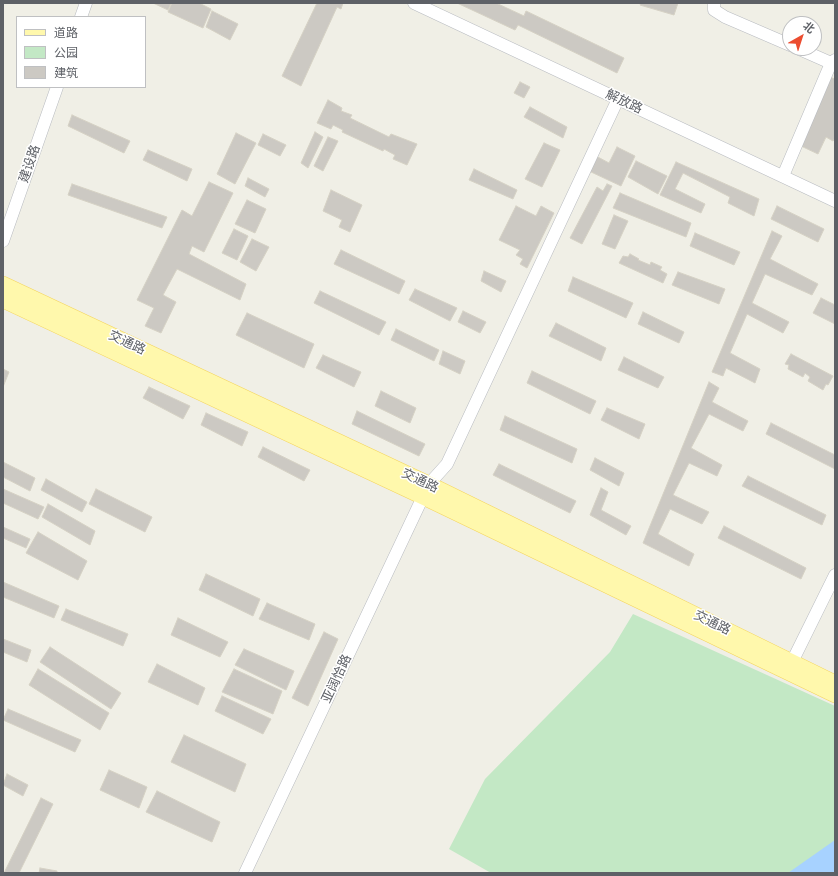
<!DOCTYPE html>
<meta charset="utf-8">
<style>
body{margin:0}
#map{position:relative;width:838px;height:876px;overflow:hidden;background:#f0efe6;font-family:Manrope,"Noto Sans SC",sans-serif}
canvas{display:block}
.frame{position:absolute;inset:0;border:4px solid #5e6167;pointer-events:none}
.legend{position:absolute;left:16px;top:16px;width:130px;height:72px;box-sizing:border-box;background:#fff;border:1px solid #bfc0c2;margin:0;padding:5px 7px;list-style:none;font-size:12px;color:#5e6167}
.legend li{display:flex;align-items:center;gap:8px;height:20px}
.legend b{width:20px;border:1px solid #bfc0c2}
.north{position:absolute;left:782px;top:16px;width:40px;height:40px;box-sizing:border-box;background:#fff;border:1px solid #bfc0c2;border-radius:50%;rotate:39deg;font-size:11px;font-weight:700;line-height:16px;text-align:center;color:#5e6167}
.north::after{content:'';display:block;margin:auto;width:14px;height:18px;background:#ec4d30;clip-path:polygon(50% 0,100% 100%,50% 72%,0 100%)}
</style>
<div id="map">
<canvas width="838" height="876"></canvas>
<div class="frame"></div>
<ul class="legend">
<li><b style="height:5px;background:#fff8ac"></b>道路</li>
<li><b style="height:11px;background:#c3e8c5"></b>公园</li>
<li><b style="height:11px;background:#ccc9c3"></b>建筑</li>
</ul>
<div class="north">北</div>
</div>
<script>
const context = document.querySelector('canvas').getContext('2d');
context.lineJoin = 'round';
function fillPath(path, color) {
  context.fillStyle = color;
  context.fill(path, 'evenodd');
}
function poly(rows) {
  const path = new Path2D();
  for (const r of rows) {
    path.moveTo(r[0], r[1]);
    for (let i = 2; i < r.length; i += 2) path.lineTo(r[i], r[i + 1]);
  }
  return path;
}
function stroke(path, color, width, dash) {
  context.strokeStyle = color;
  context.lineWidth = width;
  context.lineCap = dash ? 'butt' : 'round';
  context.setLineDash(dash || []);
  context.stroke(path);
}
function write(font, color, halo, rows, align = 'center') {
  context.font = font + ' Manrope,"Noto Sans SC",sans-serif';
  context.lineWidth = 3;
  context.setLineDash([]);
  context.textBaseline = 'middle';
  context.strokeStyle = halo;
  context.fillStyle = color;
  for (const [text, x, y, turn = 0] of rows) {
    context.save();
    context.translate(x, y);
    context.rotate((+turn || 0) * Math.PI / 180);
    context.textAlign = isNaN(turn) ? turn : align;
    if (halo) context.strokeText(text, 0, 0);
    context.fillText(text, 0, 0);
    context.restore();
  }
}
fillPath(poly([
 [633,614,835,706,835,873,491,873,449,849,485,779,610,652]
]), '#c3e8c5');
fillPath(poly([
 [835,840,835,873,788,873]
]), '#a7d2ff');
const building = poly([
 [153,3,171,3,168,10,153,3],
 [172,3,199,3,211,9,203,28,168,12,172,3],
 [317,3,343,3,341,9,337,7,301,86,282,76,317,3],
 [457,3,496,3,524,16,526,11,624,58,617,73,518,25,515,30,457,3],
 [641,3,678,3,674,15,640,5,641,3],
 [212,11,238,24,230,40,206,27,212,11],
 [830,77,835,79,835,138,833,141,826,137,818,154,801,146,830,77],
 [520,82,530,87,524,98,514,93,520,82],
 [328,100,342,108,341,111,352,115,350,118,389,137,391,134,417,144,407,165,393,159,395,155,384,149,383,151,342,132,343,130,333,125,331,129,317,123,328,100],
 [530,107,567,127,563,138,524,117,530,107],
 [72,115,130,141,124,153,68,126,72,115],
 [315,132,323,137,308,168,301,163,315,132],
 [236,133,256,143,235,184,217,174,236,133],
 [263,134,286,145,280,156,258,145,263,134],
 [328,137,338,141,323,171,314,166,328,137],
 [544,143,560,150,542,187,525,179,544,143],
 [617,147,635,156,621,186,589,171,596,156,609,163,617,147],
 [148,150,192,169,187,181,143,160,148,150],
 [636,161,667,176,658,194,628,177,636,161],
 [676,162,759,199,754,216,728,203,730,197,683,173,675,189,705,204,701,213,660,195,676,162],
 [474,169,517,190,513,199,469,180,474,169],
 [248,178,269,189,265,197,245,186,248,178],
 [209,182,233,193,204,252,192,246,189,254,246,284,240,300,177,269,163,295,176,302,161,333,145,326,154,308,137,300,182,210,192,216,209,182],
 [72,184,167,217,162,228,68,195,72,184],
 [607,184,612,186,582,244,570,238,597,187,603,191,607,184],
 [331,190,362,205,350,232,339,227,342,220,323,211,331,190],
 [620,193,691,223,686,237,613,208,620,193],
 [247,200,266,209,255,233,235,224,247,200],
 [516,206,536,216,541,206,554,213,527,268,520,264,523,259,516,255,520,250,499,240,516,206],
 [777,206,824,229,818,242,771,219,777,206],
 [614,215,628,221,615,249,602,244,614,215],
 [234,229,248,236,237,260,222,253,234,229],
 [772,231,782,236,770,259,818,284,812,295,765,274,752,303,789,322,783,333,747,314,730,353,760,369,755,383,726,368,723,376,712,372,772,231],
 [695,233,740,252,734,265,690,246,695,233],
 [252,239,269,247,256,271,240,262,252,239],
 [341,250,405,281,399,294,334,264,341,250],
 [630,254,639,259,638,260,650,265,651,262,662,267,660,270,667,274,663,283,619,263,623,256,628,257,630,254],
 [484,271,506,281,501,292,481,281,484,271],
 [678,272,725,289,719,304,672,285,678,272],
 [573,277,633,303,626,318,568,291,573,277],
 [415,289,457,308,450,321,409,300,415,289],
 [320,291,386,322,379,335,314,303,320,291],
 [821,298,835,305,835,324,813,313,821,298],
 [463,311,486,322,480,333,458,322,463,311],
 [643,312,684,332,679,343,638,324,643,312],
 [247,313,314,344,304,368,236,335,247,313],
 [556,323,606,348,601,361,549,336,556,323],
 [396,329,439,350,434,361,391,340,396,329],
 [443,351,465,361,460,374,439,364,443,351],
 [791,354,833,376,828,385,826,384,823,390,808,381,810,377,805,373,803,377,788,369,789,365,785,364,791,354],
 [323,355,361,372,354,387,316,368,323,355],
 [624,357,664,377,658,388,618,370,624,357],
 [3,369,9,372,3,387,3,369],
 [532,371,596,401,590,414,527,383,532,371],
 [709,382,719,388,712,402,748,421,743,431,709,414,691,448,722,465,717,476,689,463,673,495,709,512,702,524,670,509,658,534,694,554,689,566,643,543,709,382],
 [149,387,190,406,183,419,143,398,149,387],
 [381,391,416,408,410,423,375,406,381,391],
 [607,408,645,424,639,439,601,420,607,408],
 [357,411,425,444,419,456,352,424,357,411],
 [206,413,248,432,242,446,201,425,206,413],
 [505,416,577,449,572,463,500,430,505,416],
 [771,423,835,455,835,469,766,434,771,423],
 [263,447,310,470,304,481,258,457,263,447],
 [595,458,624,473,619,486,590,470,595,458],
 [3,462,35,478,30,491,3,477,3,462],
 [499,464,576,501,570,513,493,475,499,464],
 [748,476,826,515,822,525,742,486,748,476],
 [46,479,87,502,82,512,41,490,46,479],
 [601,488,608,492,601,510,631,526,626,535,590,515,601,488],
 [3,489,44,507,38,519,3,503,3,489],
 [96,489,152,517,145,532,89,504,96,489],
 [48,504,95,531,90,545,42,517,48,504],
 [724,526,806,568,801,579,718,538,724,526],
 [3,527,30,539,26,548,3,538,3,527],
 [38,532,87,561,78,580,26,553,38,532],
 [206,574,260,599,253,616,199,590,206,574],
 [3,582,59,606,54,618,3,597,3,582],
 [267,603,315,624,309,640,259,619,267,603],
 [66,609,128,634,123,646,61,620,66,609],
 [178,618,228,642,220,657,171,635,178,618],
 [324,632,338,639,308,706,292,698,324,632],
 [3,639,31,650,27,662,3,652,3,639],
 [50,647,121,693,111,709,40,662,50,647],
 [244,649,294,671,286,690,235,665,244,649],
 [157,664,205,688,198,705,148,682,157,664],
 [38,669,109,713,100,730,29,685,38,669],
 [234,669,282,691,273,714,222,692,234,669],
 [222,696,271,719,263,734,215,711,222,696],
 [8,709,81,740,75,752,3,720,8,709],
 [184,735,246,764,235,792,171,762,184,735],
 [109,770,147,787,139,808,100,790,109,770],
 [7,774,28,785,23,796,3,785,7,774],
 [157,791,220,822,212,842,146,812,157,791],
 [41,798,53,804,19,873,4,873,41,798],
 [40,868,57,871,57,873,39,873,40,868]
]);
fillPath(building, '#ccc9c3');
stroke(building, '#d5d1c4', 1);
const minor = poly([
 [414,3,835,201],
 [714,3,714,10,725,17,790,45],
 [81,17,86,3],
 [797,48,831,63],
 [783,176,831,63,835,60],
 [3,241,57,87],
 [792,662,835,575],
 [245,873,429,484,447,464,618,99]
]);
const major = poly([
 [3,284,429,484,835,683],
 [3,300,423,497,835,695]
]);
stroke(minor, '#b8bbc0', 13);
stroke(major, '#f4d45c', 16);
stroke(minor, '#fff', 12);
stroke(major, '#fff8ac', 15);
write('13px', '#5e6167', '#fff', [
 ["解放路",624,102,25],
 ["建设路",30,164,-71],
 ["交通路",127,343,25],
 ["交通路",420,481,25],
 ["交通路",712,623,26],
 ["亚阔恰路",337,679,-65]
]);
</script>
